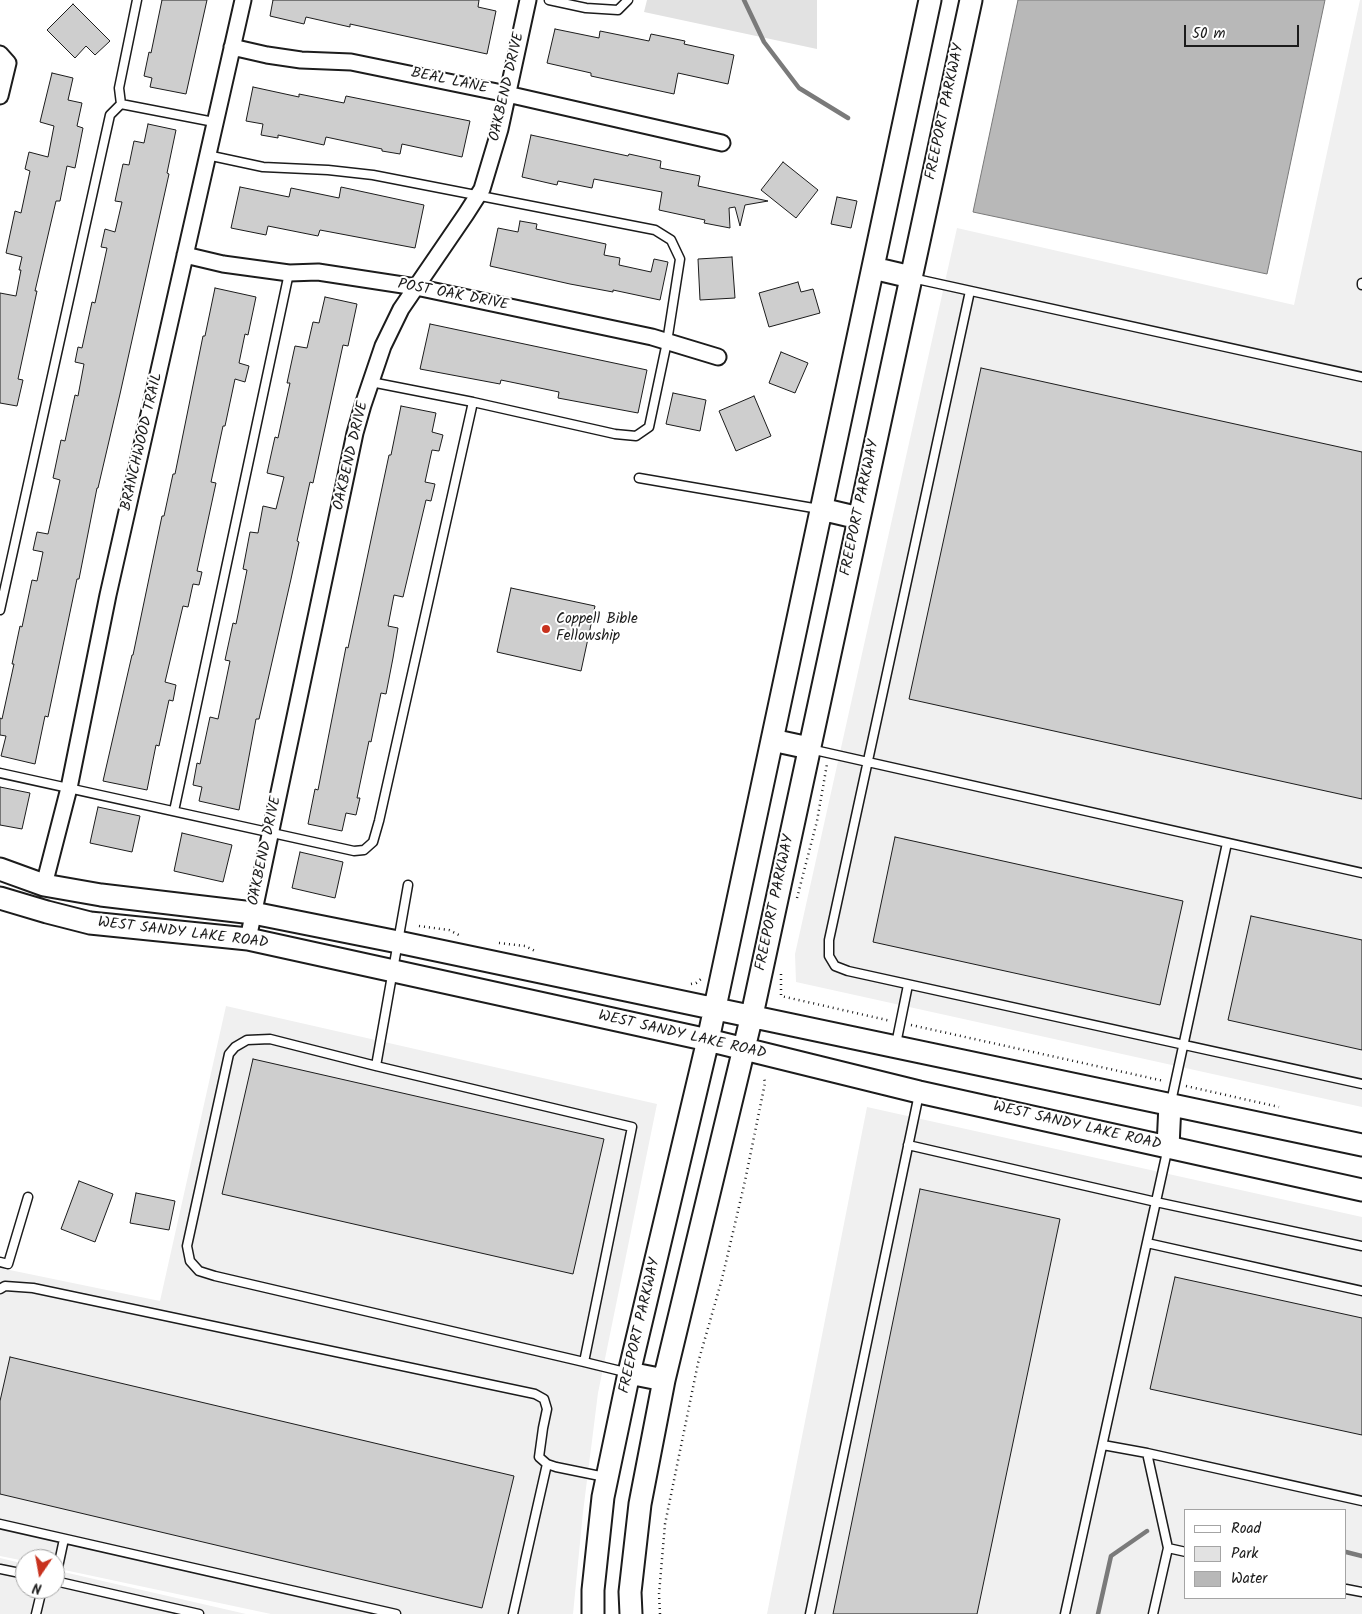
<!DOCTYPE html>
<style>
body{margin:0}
#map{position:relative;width:1362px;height:1614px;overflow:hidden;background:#fff;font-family:Kalam,sans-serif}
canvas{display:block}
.legend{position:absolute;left:1184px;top:1509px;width:162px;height:90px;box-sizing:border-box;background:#fff;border:1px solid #a4a4a4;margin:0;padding:6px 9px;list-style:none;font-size:15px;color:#1c1c1c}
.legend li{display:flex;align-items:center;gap:10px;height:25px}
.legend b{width:25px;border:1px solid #a4a4a4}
.north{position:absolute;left:15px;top:1549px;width:50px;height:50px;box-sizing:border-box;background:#fff;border:1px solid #a4a4a4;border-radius:50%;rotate:192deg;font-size:14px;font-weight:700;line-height:20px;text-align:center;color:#1c1c1c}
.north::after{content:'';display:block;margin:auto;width:18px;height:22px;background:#c8321e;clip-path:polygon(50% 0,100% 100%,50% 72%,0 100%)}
.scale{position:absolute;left:1184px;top:25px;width:115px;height:22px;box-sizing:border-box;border:2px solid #1c1c1c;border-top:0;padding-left:6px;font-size:15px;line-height:18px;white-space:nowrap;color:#1c1c1c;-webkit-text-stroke:4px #fff;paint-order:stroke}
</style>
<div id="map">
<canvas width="1362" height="1614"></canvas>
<ul class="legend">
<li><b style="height:6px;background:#fff"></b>Road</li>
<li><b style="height:14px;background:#e2e2e2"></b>Park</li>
<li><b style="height:14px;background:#b8b8b8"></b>Water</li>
</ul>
<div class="north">N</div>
<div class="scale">50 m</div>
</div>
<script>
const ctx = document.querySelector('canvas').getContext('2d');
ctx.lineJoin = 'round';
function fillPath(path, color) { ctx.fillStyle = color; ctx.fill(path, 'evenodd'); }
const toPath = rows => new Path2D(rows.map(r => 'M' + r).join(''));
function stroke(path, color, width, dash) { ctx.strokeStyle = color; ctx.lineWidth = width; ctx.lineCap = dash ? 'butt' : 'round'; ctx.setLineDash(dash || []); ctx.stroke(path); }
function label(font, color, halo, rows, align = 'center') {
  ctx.font = font + ' Kalam,sans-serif'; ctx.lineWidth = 4; ctx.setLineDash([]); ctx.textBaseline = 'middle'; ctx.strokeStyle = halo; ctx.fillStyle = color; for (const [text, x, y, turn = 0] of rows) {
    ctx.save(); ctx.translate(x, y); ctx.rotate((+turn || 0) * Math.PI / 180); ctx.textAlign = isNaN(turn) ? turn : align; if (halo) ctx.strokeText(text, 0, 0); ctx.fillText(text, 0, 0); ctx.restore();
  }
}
fillPath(toPath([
 [1360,0,1362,0,1362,1107,796,982,795,954,957,228,1294,305],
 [226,1006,657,1104,598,1393,583,1512,573,1614,271,1614,55,1568,55,1559,25,1559,25,1561,0,1556,0,1268,160,1301],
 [867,1107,1362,1217,1362,1614,767,1614],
 [1186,1510,1346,1510,1346,1598,1186,1598],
 [0,1558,25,1564,25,1589,55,1589,55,1570,246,1614,0,1614]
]), '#f0f0f0');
fillPath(toPath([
 [647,0,817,0,817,49,644,12]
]), '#e2e2e2');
const water = toPath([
 [1018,0,1325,0,1267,274,973,212,1018,0]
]);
fillPath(water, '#b8b8b8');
stroke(water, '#7a7a7a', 1);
stroke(toPath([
 [744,0,764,42,799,88,848,118],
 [1346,1552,1362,1556],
 [1098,1614,1111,1556,1147,1531]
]), '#7a7a7a', 4.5);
const building = toPath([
 [162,0,207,0,186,94,150,87,152,78,144,76,149,52,151,53,162,0],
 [273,0,479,0,478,7,496,11,487,54,350,24,350,27,306,17,304,24,270,16,273,0],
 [73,4,110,41,95,55,86,46,75,58,47,30,73,4],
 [555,29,599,38,600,31,649,41,651,34,685,41,684,44,734,55,728,84,678,73,674,94,591,76,591,73,547,63,555,29],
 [52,73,73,78,68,100,82,103,77,126,83,128,75,168,67,166,60,201,56,201,35,291,37,291,18,379,23,380,17,406,0,403,0,293,16,296,21,270,19,270,22,257,6,253,15,211,21,213,30,171,25,169,29,152,48,157,54,126,40,122,52,73],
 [253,87,299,97,299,94,344,103,346,96,470,121,462,157,402,144,400,154,382,151,382,149,326,137,324,145,278,135,278,138,261,135,263,124,246,121,253,87],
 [148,124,176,130,167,173,169,174,120,394,98,488,97,488,79,579,77,579,48,717,45,716,35,764,1,756,6,736,0,735,0,718,2,719,14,664,12,664,20,626,22,627,32,580,37,581,43,552,33,550,37,532,48,534,60,480,53,478,61,440,65,441,75,395,78,396,84,364,75,362,78,347,82,348,92,302,95,303,107,248,101,247,105,229,115,232,122,202,115,201,123,164,129,165,134,141,144,143,148,124],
 [531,135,628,156,629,154,661,161,660,168,700,176,698,186,768,201,745,205,740,226,735,207,729,208,730,228,704,223,705,220,659,210,662,192,594,179,592,188,558,181,557,185,522,177,531,135],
 [783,162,818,190,796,218,761,190,783,162],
 [240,187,289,197,291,188,339,198,341,187,424,205,415,248,320,230,318,236,268,226,266,235,231,228,240,187],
 [837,197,857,201,851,228,831,224,837,197],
 [520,221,537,224,536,229,606,244,604,255,620,258,619,265,651,272,654,259,668,262,660,300,613,290,613,292,570,284,490,266,498,228,518,232,520,221],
 [732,257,735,298,700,300,698,259,732,257],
 [798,282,801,292,813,289,820,313,769,327,759,293,798,282],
 [215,288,256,297,248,335,245,334,239,363,249,366,245,382,235,379,225,426,223,426,211,482,216,483,197,571,202,572,199,585,193,584,188,607,183,606,165,682,176,685,173,701,169,700,159,746,156,745,147,790,103,781,132,655,133,655,162,516,164,516,173,474,175,474,203,336,205,336,215,288],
 [325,297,357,304,348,346,343,345,313,483,310,482,297,541,299,542,291,579,259,719,256,719,239,810,199,801,202,787,193,785,197,763,200,764,210,717,218,719,230,661,225,660,233,623,236,624,247,570,243,569,250,532,258,533,263,506,276,509,284,477,267,473,275,437,278,438,290,383,287,383,295,346,307,348,313,322,319,323,325,297],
 [430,324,647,370,638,413,558,398,559,392,501,380,500,384,420,369,430,324],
 [781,352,808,363,795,393,769,383,781,352],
 [981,368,1362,452,1362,799,909,699,981,368],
 [673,393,706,400,700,431,666,424,673,393],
 [754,396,771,436,736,451,719,411,754,396],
 [401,406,436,413,432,432,443,435,439,451,432,450,425,482,435,484,431,501,426,500,403,597,394,595,388,626,398,628,393,658,386,694,381,693,371,742,369,741,357,798,360,798,356,815,346,813,342,831,308,824,315,789,318,790,346,647,348,648,389,455,391,455,401,406],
 [511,588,595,606,581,671,497,652,511,588],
 [0,787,30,793,22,829,0,825,0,787],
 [98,807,140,816,132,852,90,843,98,807],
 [182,833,232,845,223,882,174,871,182,833],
 [895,837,1183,901,1160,1005,873,942,895,837],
 [300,852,343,862,335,898,292,888,300,852],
 [1251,916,1362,940,1362,1050,1228,1020,1251,916],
 [253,1059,604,1139,573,1274,222,1194,253,1059],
 [79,1181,113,1194,95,1242,61,1229,79,1181],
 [920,1189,1060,1219,977,1614,833,1614,920,1189],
 [136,1193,175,1201,169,1230,130,1223,136,1193],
 [1175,1277,1362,1318,1362,1435,1150,1389,1175,1277],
 [10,1357,514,1476,482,1608,0,1494,0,1401,10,1357]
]);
fillPath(building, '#cecece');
stroke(building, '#1c1c1c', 1);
const lane = toPath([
 [549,0,586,8,618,10,628,0],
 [121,104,119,88,137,0],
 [207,155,263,167,328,170,373,175,655,230,671,240,680,259,667,342,649,427,636,436,615,434,473,402,371,382],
 [912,278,1362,377],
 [1362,283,1362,285],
 [970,291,829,940,829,956,835,966,848,971,1362,1084],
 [639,478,819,509],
 [0,610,110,115,121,104,214,122],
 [810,749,1362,873],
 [0,773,354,851,364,850,373,842,379,821,473,402],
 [174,811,289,273],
 [408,885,376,1066,632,1127,584,1362,629,1373],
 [896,1044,908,985],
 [376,1066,270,1039,247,1040,235,1047,229,1054,187,1246,190,1261,199,1271,215,1276,584,1362],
 [1171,1102,1227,843],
 [908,1145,1156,1202,1362,1246],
 [1147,1243,1362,1291],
 [0,1262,8,1264,28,1197],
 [0,1289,5,1286,33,1288,535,1394,544,1399,547,1409,543,1428,539,1457,547,1464,556,1467,605,1477],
 [1103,1445,1147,1453],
 [0,1524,396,1614],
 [1168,1548,1186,1552],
 [0,1569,25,1574],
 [55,1581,199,1614],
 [55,1581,64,1539],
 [1346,1589,1362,1592],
 [36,1614,42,1589],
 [513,1614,547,1464],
 [810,1614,919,1094],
 [1065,1614,1168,1147],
 [1153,1614,1168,1548,1147,1453,1362,1501]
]);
const street = toPath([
 [232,47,267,55,301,60,351,62,507,94,722,143],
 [0,54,8,63,0,96],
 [185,255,223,264,289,273,318,272,416,287,652,337,718,357],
 [44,885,69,788,108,595,243,0],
 [248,939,355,433,363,405,383,346,401,309,466,214,482,189,500,129,528,0]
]);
const secondary = toPath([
 [873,268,911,277],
 [821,509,859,518],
 [772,740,809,748],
 [0,869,44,885,101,895,253,913,398,942,1362,1145],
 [0,898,47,912,90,923,248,939,708,1040,919,1092,1362,1190],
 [1168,1147,1170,1104],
 [629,1373,664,1380],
 [593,1614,593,1590,603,1497,629,1373,708,1040,930,0],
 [631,1614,630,1592,640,1504,664,1380,752,1015,971,0]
]);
stroke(lane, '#1c1c1c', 11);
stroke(street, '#1c1c1c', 19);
stroke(secondary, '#1c1c1c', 25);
stroke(toPath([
 [797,898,817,821,827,764],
 [419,926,449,930,459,935],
 [499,943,525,946,537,952],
 [781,974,781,996,891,1021],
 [691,984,696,983,701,979],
 [911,1025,1164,1081],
 [1186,1086,1279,1107],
 [660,1614,659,1594,665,1524,698,1363,722,1279,745,1181,765,1083,764,1077]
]), '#1c1c1c', 2.5, [1, 4]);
stroke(lane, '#fff', 8);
stroke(street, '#fff', 15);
stroke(secondary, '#fff', 21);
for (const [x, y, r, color] of [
 [546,629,5,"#c8321e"]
]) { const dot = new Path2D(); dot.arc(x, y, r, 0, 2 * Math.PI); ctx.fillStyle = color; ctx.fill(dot); stroke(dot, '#fff', 2); }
label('15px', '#1c1c1c', '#fff', [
 ["BEAL LANE",449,82,12],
 ["OAKBEND DRIVE",508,87,-77],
 ["FREEPORT PARKWAY",946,112,-78],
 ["POST OAK DRIVE",453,296,11],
 ["BRANCHWOOD TRAIL",143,442,-77],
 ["OAKBEND DRIVE",352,456,-77],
 ["FREEPORT PARKWAY",861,508,-78],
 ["OAKBEND DRIVE",266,851,-78],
 ["FREEPORT PARKWAY",776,903,-78],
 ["WEST SANDY LAKE ROAD",183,934,7],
 ["WEST SANDY LAKE ROAD",682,1036,13],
 ["WEST SANDY LAKE ROAD",1077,1127,13],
 ["FREEPORT PARKWAY",641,1326,-77]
]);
label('15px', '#1c1c1c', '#fff', [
 ["Coppell Bible",556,620],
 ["Fellowship",556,637]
], 'left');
</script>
